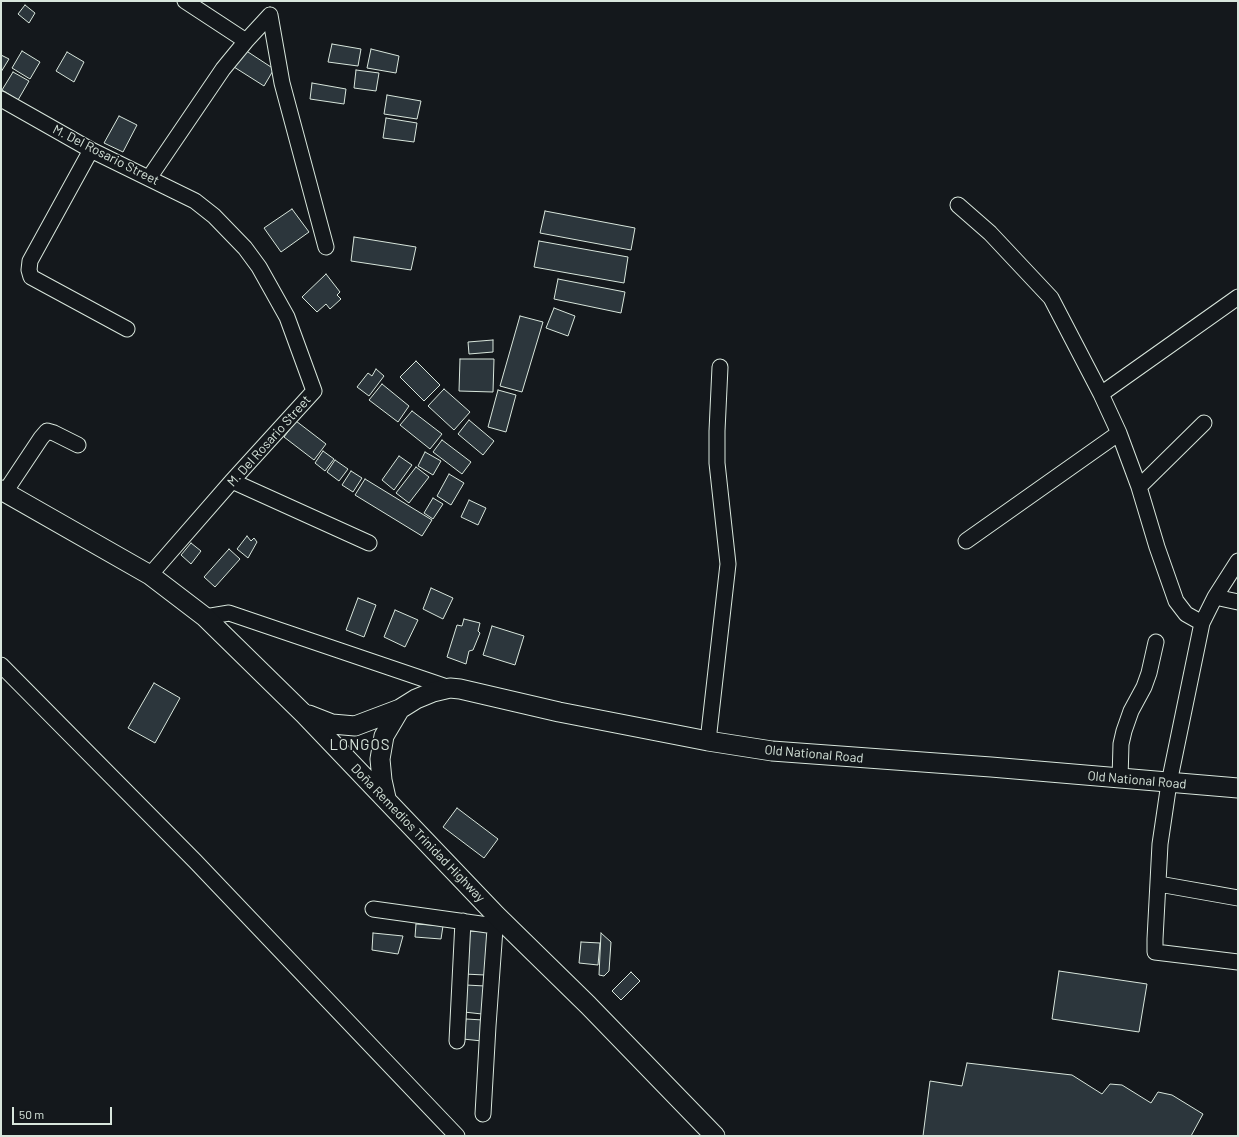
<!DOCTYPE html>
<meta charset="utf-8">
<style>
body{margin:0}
#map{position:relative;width:1239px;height:1137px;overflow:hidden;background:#14181c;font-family:Barlow,sans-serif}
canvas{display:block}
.frame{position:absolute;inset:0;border:2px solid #d8e6dc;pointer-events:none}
.scale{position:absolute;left:12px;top:1107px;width:100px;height:18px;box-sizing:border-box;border:2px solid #d8e6dc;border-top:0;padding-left:5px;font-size:12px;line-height:14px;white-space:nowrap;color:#d8e6dc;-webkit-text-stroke:3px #14181c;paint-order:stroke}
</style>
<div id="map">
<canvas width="1239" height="1137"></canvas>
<div class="frame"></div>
<div class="scale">50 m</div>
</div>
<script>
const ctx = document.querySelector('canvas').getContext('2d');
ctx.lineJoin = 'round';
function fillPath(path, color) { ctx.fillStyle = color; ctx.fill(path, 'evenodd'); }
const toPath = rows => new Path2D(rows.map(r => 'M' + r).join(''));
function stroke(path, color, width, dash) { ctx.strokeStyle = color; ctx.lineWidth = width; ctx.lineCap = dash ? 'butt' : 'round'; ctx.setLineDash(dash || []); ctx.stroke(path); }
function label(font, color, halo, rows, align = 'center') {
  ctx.font = font + ' Barlow,sans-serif'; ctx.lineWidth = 3; ctx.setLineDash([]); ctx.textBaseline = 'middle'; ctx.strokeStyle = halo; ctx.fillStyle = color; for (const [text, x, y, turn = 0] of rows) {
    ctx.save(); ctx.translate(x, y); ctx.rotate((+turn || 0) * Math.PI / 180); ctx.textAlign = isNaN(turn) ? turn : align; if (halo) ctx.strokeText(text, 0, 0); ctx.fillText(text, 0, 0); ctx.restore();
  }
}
const building = toPath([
 [25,5,35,13,29,23,18,14,25,5],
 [332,44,361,49,358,66,328,62,332,44],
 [371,49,399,56,396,73,367,68,371,49],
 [245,50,274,69,264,86,234,67,245,50],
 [22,51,40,62,30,79,12,68,22,51],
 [67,52,84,62,74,82,56,71,67,52],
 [1,55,9,59,1,72,1,55],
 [356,70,379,73,376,91,354,88,356,70],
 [13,72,29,81,18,100,2,90,13,72],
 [312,83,346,89,344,104,310,99,312,83],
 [387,95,421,101,417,119,384,114,387,95],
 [119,116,137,125,123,152,104,143,119,116],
 [386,118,417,123,414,142,383,138,386,118],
 [292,209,309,232,281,252,264,228,292,209],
 [545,211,635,228,631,250,540,233,545,211],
 [354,237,416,247,411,270,351,261,354,237],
 [539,241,628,257,624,283,534,267,539,241],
 [326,274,340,292,337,295,341,299,330,309,326,304,317,312,302,297,326,274],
 [558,279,625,292,621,313,554,299,558,279],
 [554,308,575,316,568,336,546,328,554,308],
 [520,316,543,322,522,392,500,386,520,316],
 [493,340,493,352,469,354,468,342,493,340],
 [460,359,494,359,493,392,459,391,460,359],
 [416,361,440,385,424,401,400,377,416,361],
 [376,369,384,376,369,396,357,387,368,373,372,376,376,369],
 [382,384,409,406,398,422,369,400,382,384],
 [444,389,470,412,454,430,428,406,444,389],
 [498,390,516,395,506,432,488,427,498,390],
 [412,411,442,434,430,449,400,425,412,411],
 [469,420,494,441,483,455,458,434,469,420],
 [296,421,326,444,314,460,284,437,296,421],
 [442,440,471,462,462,474,433,452,442,440],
 [323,451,334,459,325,471,315,463,323,451],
 [425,452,441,461,433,475,418,466,425,452],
 [399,456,412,465,394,490,382,480,399,456],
 [335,460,348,469,339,481,327,472,335,460],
 [416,467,429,477,409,503,396,493,416,467],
 [351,471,362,478,353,492,342,485,351,471],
 [449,474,464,483,451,505,437,496,449,474],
 [365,479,432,520,422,536,355,495,365,479],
 [433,498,443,504,433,519,424,513,433,498],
 [469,500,486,508,478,525,461,517,469,500],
 [247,536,251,541,254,538,257,542,248,558,237,549,247,536],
 [191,543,201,551,191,564,181,555,191,543],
 [229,549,240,559,215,587,204,577,229,549],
 [431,588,453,598,443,619,423,609,431,588],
 [358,598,376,605,364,637,346,630,358,598],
 [395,610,418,620,405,647,384,637,395,610],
 [464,619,480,623,478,631,480,633,473,650,469,651,466,664,447,657,457,625,462,626,464,619],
 [492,626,524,636,515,665,483,655,492,626],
 [154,683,180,698,155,743,128,728,154,683],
 [457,808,498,839,484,858,443,827,457,808],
 [416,924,443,926,441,939,415,937,416,924],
 [468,931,489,932,485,975,464,974,468,931],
 [373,933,403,936,398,954,372,950,373,933],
 [601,933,611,942,609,971,604,976,599,975,601,933],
 [581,942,600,943,598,965,579,963,581,942],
 [1059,971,1147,984,1139,1032,1052,1019,1059,971],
 [631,972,640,981,621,1000,612,991,631,972],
 [466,985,485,986,482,1014,464,1012,466,985],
 [466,1019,483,1020,482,1041,463,1039,466,1019],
 [967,1063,1072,1075,1102,1094,1110,1084,1122,1085,1151,1103,1158,1092,1172,1095,1203,1114,1191,1136,923,1136,930,1081,962,1086,967,1063]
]);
fillPath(building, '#2c363c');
stroke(building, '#d8e6dc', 1);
const minor = toPath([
 [185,1,246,41],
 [270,15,282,83,326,247],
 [1,99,91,150,195,201,214,216,245,248,259,267,287,317,314,391,232,481,150,575],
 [91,150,30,261,29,270,31,277,127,329],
 [149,178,223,69,246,41,270,15],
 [958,205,990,233,1051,298,1101,394,1119,433,1139,487,1157,547,1176,601,1186,614,1202,623],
 [1101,394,1238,297],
 [232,481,369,543],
 [1139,487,1204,423],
 [5,492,41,438,47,431,54,433,78,445],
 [966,541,1119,433],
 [1215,597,1238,561],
 [1238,602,1215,597,1202,623,1169,783,1160,844,1155,939,1155,952,1238,962],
 [205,617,229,613,450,688],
 [1,665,195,861,457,1136],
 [708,741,728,564,717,463,717,431,720,367],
 [1120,779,1121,744,1124,731,1131,711,1144,687,1149,673,1156,642],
 [1159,884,1238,898],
 [373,909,495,926],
 [457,1041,463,921],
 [483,1114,488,1026,496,915]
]);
const major = toPath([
 [1,490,150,575,205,617,304,714,496,915,588,1005,715,1136],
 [309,715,332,724,355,726,400,709,416,699,433,692,450,688,460,689,559,712,708,741,772,751,991,767,1238,788],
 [386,798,382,780,380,759,384,736,400,709]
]);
stroke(minor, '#d8e6dc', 17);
stroke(major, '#d8e6dc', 21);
stroke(minor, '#14181c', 15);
stroke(major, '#14181c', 19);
label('13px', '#d8e6dc', '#14181c', [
 ["M. Del Rosario Street",106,155,27],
 ["M. Del Rosario Street",269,441,-48],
 ["Old National Road",814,754,5],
 ["Old National Road",1137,780,5],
 ["Doña Remedios Trinidad Highway",418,833,46]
]);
ctx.letterSpacing = '1px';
label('15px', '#d8e6dc', '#14181c', [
 ["LONGOS",360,745]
]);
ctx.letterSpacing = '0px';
</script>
